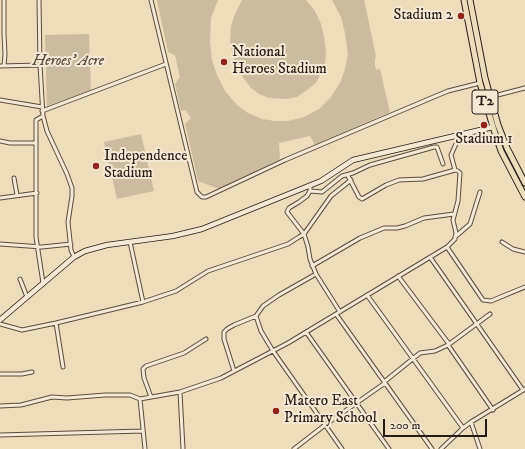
<!DOCTYPE html>
<style>
body{margin:0}
#map{position:relative;width:525px;height:449px;overflow:hidden;background:#edb;font-family:"IM FELL DW Pica",serif}
canvas{display:block}
.scale{position:absolute;left:383px;top:419px;width:104px;height:18px;box-sizing:border-box;border:2px solid #271b15;border-top:0;padding-left:5px;font-size:12px;line-height:14px;white-space:nowrap;color:#271b15;-webkit-text-stroke:3px #f4e9d3;paint-order:stroke}
</style>
<div id="map">
<canvas width="525" height="449"></canvas>
<div class="scale">200 m</div>
</div>
<script>
const ctx = document.querySelector('canvas').getContext('2d');
ctx.lineJoin = 'round';
function fillPath(path, color) { ctx.fillStyle = color; ctx.fill(path, 'evenodd'); }
const toPath = rows => new Path2D(rows.map(r => 'M' + r).join(''));
function stroke(path, color, width, dash) { ctx.strokeStyle = color; ctx.lineWidth = width; ctx.lineCap = dash ? 'butt' : 'round'; ctx.setLineDash(dash || []); ctx.stroke(path); }
function label(font, color, halo, rows, align = 'center') {
  ctx.font = font + ' "IM FELL DW Pica",serif'; ctx.lineWidth = 4; ctx.setLineDash([]); ctx.textBaseline = 'middle'; ctx.strokeStyle = halo; ctx.fillStyle = color; for (const [text, x, y, turn = 0] of rows) {
    ctx.save(); ctx.translate(x, y); ctx.rotate((+turn || 0) * Math.PI / 180); ctx.textAlign = isNaN(turn) ? turn : align; if (halo) ctx.strokeText(text, 0, 0); ctx.fillText(text, 0, 0); ctx.restore();
  }
}
fillPath(toPath([
 [157,0,218,0,211,18,210,42,212,60,217,75,225,91,237,105,248,113,262,119,275,121,288,121,304,117,319,109,331,97,340,83,345,69,348,54,345,33,341,17,332,0,364,0,376,56,375,59,375,66,377,70,380,69,390,112,315,145,310,136,279,143,280,159,219,189,198,181,185,124,191,118,185,110,181,111,175,84,178,79,180,78,175,55,168,52],
 [242,0,306,0,315,11,321,24,324,37,326,52,325,64,316,83,307,90,297,97,287,99,269,98,259,94,251,88,244,79,237,67,233,56,230,42,231,26,235,14],
 [89,34,91,90,47,106,45,35],
 [141,134,154,191,117,199,104,142]
]), '#ccbc9f');
const street = toPath([
 [39,0,40,65,43,116,47,131,67,174,72,188,72,196,68,222,71,250,74,257],
 [151,0,197,192,202,197,206,197,285,160,436,96,448,91,480,83],
 [0,66,40,65],
 [4,66,5,54,4,34,4,0],
 [490,97,525,88],
 [0,100,42,107],
 [42,111,166,64],
 [0,141,10,143,36,143],
 [455,170,451,155,460,135],
 [14,178,17,195],
 [310,186,310,191,307,196,299,202,289,208,287,212,304,234,308,247,310,259,316,274,340,312],
 [310,191,322,192,342,176,353,173,370,165,434,147,437,147,443,164],
 [0,198,37,193],
 [455,237,470,224,480,192],
 [130,242,143,302],
 [502,242,513,249,525,252],
 [0,244,42,247,71,244],
 [447,247,483,300,491,301,525,287],
 [430,257,523,390],
 [312,266,360,238,384,228,397,228,405,226,424,218,454,214],
 [398,276,449,344],
 [20,279,27,297],
 [43,283,36,237,36,120,43,116],
 [367,295,463,428],
 [336,314,432,449],
 [256,316,261,331,273,351,342,449],
 [56,323,63,367],
 [0,324,22,330,56,323,143,302,176,291,208,271,288,244,299,237,304,234,331,196,351,180],
 [306,332,389,449],
 [448,345,493,410],
 [234,371,224,339,224,332,227,329,234,325,256,316,263,306,279,295,316,274],
 [0,374,22,374,32,372],
 [384,382,420,353,435,351,448,345,490,314],
 [180,392,183,449],
 [151,397,144,378,143,369,146,366,184,353,206,339],
 [140,399,145,449],
 [0,406,21,405,52,397,67,398,105,395,130,395,140,399,180,392,221,378,288,343,447,247,455,239,456,233,453,220,458,201,460,173,458,171,455,170,423,179,399,180,386,185,362,199,359,197,348,176],
 [471,422,480,449],
 [0,435,143,431],
 [294,449,325,425,385,383],
 [441,449,463,428,471,422,525,389]
]);
const secondary = toPath([
 [0,320,74,257,85,251,107,245,173,236,202,229,321,181,353,160,493,127]
]);
const primary = toPath([
 [464,0,480,83,493,127,501,151,525,197],
 [470,0,485,78,498,125,507,148,525,183]
]);
stroke(street, '#594c3e', 5);
stroke(secondary, '#271b15', 6);
stroke(primary, '#271b15', 7);
stroke(street, '#f4e9d3', 3);
stroke(secondary, '#f4e9d3', 4.5);
stroke(primary, '#edb', 5);
for (const [x, y, r, color] of [
 [461,16,4,"#8f2418"],
 [224,62,4,"#8f2418"],
 [484,125,4,"#8f2418"],
 [96,166,4,"#8f2418"],
 [276,411,4,"#8f2418"]
]) { const dot = new Path2D(); dot.arc(x, y, r, 0, 2 * Math.PI); ctx.fillStyle = color; ctx.fill(dot); stroke(dot, '#f4e9d3', 1.5); }
for (const [x, y, w] of [
 [485,102,26]
]) { const box = new Path2D(); box.roundRect(x - w / 2, y - 12, w, 24, 3); ctx.fillStyle = '#f4e9d3'; ctx.fill(box); stroke(box, '#271b15', 1); }
label('bold 14px', '#271b15', null, [
 ["T2",485,102]
]);
label('15px', '#271b15', '#f4e9d3', [
 ["Stadium 2",453,16,"right"],
 ["National",232,53],
 ["Heroes Stadium",232,70],
 ["Stadium 1",484,140,"center"],
 ["Independence",104,157],
 ["Stadium",104,174],
 ["Matero East",284,402],
 ["Primary School",284,419]
], 'left');
label('italic 15px', '#594b3e', '#f4e9d3', [
 ["Heroes' Acre",68,62]
]);
</script>
